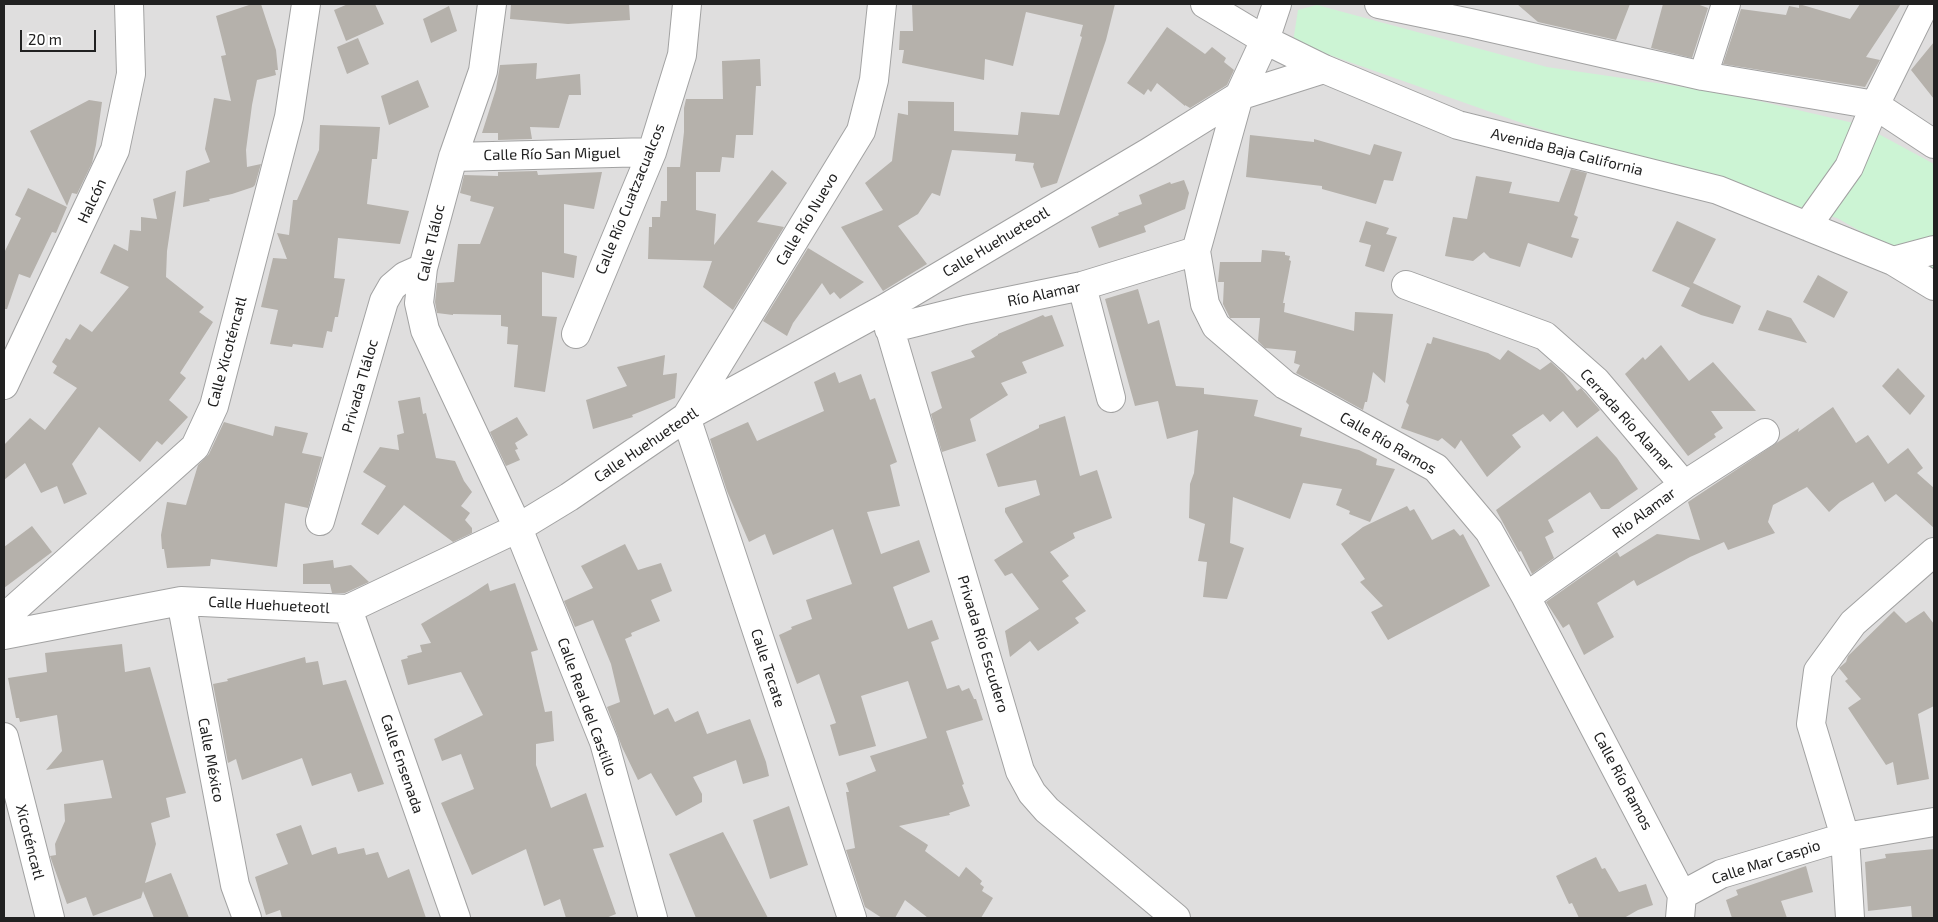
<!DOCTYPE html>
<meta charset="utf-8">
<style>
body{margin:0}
#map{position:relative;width:1938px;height:922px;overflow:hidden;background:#f0eee9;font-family:"Exo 2",sans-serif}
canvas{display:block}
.frame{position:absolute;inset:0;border:5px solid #212121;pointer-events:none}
.scale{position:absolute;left:20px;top:30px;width:76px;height:22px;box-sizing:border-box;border:2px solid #212121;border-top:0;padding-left:6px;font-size:15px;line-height:18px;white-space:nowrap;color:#212121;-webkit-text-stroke:4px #fff;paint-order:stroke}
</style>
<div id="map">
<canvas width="1938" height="922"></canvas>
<div class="frame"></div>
<div class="scale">20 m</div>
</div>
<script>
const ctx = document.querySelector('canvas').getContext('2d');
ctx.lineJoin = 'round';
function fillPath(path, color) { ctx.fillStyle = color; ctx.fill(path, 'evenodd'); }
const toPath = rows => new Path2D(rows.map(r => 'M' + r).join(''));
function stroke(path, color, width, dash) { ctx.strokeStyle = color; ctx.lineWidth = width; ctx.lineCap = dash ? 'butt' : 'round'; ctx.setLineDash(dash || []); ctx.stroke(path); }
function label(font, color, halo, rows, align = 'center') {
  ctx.font = font + ' "Exo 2",sans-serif'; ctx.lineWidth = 5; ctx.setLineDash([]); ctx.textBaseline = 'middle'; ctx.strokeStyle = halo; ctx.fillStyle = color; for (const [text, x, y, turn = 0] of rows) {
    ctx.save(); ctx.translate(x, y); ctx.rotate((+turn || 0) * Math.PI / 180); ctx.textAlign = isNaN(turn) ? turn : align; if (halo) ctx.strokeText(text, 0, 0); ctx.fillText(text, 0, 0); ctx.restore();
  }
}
fillPath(toPath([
 [4,4,1934,4,1934,918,4,918]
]), '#dfdede');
fillPath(toPath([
 [1317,5,1547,67,1725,93,1862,125,1934,164,1934,273,1837,218,1533,127,1293,42,1298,10]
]), '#ccf4d4');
fillPath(toPath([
 [252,4,261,4,276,50,278,70,275,70,276,75,257,80,252,105,246,150,247,167,261,164,255,185,253,187,232,194,209,199,210,201,183,207,186,171,210,162,205,149,214,98,231,101,221,56,226,55,216,16],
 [348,4,375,4,384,24,346,41,334,10],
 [511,4,629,4,630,20,568,24,510,19],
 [912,4,1115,4,1106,40,1057,183,1041,188,1033,167,1034,163,1015,161,1016,154,952,150,940,196,932,193,918,214,898,226,927,264,883,291,841,227,883,210,865,183,892,161,898,113,908,115,908,101,954,102,954,131,1018,135,1021,112,1059,115,1082,37,1080,36,1083,25,1026,12,1013,66,985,59,984,80,902,63,904,50,899,50,900,31,913,31],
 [1517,4,1630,4,1616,40,1538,22],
 [1663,4,1697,4,1708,8,1692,58,1651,48],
 [1799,4,1850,19,1860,4,1901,4,1866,57,1880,60,1865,87,1723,64,1741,9,1786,15,1789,6,1799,8],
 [449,6,457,31,431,43,423,19],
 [1167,27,1205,54,1212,47,1226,58,1224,62,1234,70,1227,85,1190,108,1185,105,1185,106,1157,83,1151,92,1148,89,1144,95,1127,83],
 [358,38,369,64,347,74,337,47],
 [1934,42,1934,99,1911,70],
 [760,59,761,86,756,86,753,135,736,135,734,158,722,157,720,172,696,172,696,210,716,214,714,245,772,170,787,183,757,222,784,227,733,310,703,287,712,261,648,259,649,227,652,227,652,217,660,217,661,201,667,201,667,167,680,167,684,132,684,108,686,99,723,99,722,61],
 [537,63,536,79,580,74,581,95,569,95,559,128,530,127,532,139,498,140,498,133,482,133,496,89,500,65],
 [418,80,429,107,389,125,381,96],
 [89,100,102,102,96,145,92,163,77,194,72,193,67,206,30,131],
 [320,125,380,127,377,159,372,159,367,204,409,211,400,244,338,238,334,278,345,279,338,317,335,317,332,332,327,331,323,348,293,344,292,347,270,344,278,310,261,307,273,258,287,259,277,233,289,235,293,200,297,200,319,150],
 [1250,135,1314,142,1314,139,1370,155,1374,144,1402,152,1393,181,1384,180,1376,204,1322,189,1322,186,1246,177],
 [1571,169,1587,173,1574,215,1578,217,1571,237,1579,239,1572,258,1528,243,1520,267,1490,258,1484,252,1473,261,1445,256,1453,217,1467,219,1476,176,1512,182,1509,193,1559,202],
 [537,171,538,175,602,172,594,209,564,204,564,253,577,256,574,278,542,272,542,316,557,317,545,392,514,387,518,345,507,344,508,327,501,326,501,315,453,314,453,315,437,313,435,302,437,283,454,282,458,244,480,244,494,207,470,201,471,196,460,193,464,175,498,176,498,172],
 [1184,180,1189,193,1185,209,1144,226,1146,232,1099,248,1091,227,1119,215,1118,213,1142,204,1139,195,1170,182,1171,184],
 [28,188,67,207,56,233,52,232,30,278,19,274,7,309,4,309,4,253,21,218,15,215],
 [176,191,167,251,166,277,204,307,199,312,213,322,180,373,186,378,169,400,188,417,162,445,157,441,140,462,99,427,72,464,87,494,64,504,57,486,41,493,25,463,4,480,4,445,30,418,45,430,77,388,53,373,57,366,52,362,66,338,70,340,80,324,92,332,129,287,100,273,114,244,128,251,130,230,141,231,141,217,157,219,153,199],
 [1366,221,1389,228,1386,234,1397,237,1384,272,1365,266,1371,245,1359,242],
 [1677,221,1716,239,1693,283,1741,306,1733,324,1701,315,1681,306,1690,288,1652,271],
 [808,248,864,282,840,299,834,292,830,295,822,283,793,323,787,336,763,321],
 [1262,250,1285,252,1285,255,1290,256,1289,260,1291,261,1283,303,1285,303,1284,312,1354,331,1355,312,1393,314,1385,383,1373,372,1367,402,1365,402,1363,410,1296,373,1300,365,1294,363,1296,351,1265,348,1258,341,1260,318,1230,318,1223,304,1224,282,1218,282,1220,262,1261,262],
 [1818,275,1848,292,1834,318,1803,302],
 [1138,289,1148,324,1159,320,1176,386,1204,388,1204,394,1258,400,1254,416,1302,428,1300,436,1359,450,1377,459,1376,465,1395,469,1370,522,1349,514,1350,511,1336,505,1342,489,1303,483,1290,519,1233,497,1230,543,1244,548,1227,599,1203,597,1207,562,1198,561,1205,524,1189,518,1190,484,1194,473,1198,430,1167,439,1158,401,1135,406,1105,299],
 [1767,310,1791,318,1807,343,1758,330],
 [1043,315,1045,317,1052,315,1064,346,1022,362,1027,373,1001,383,1008,395,970,419,976,441,942,452,931,414,942,408,931,372,975,357,971,351,998,335,998,334],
 [1433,337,1488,353,1500,360,1508,350,1540,370,1551,362,1564,374,1577,391,1581,388,1600,410,1577,428,1563,411,1550,422,1543,414,1512,435,1521,447,1487,477,1461,440,1455,449,1442,438,1438,441,1401,428,1409,405,1406,402,1427,343,1431,344],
 [1661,345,1689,381,1713,362,1756,411,1711,411,1723,428,1714,434,1716,437,1688,456,1625,374,1643,357,1645,360],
 [665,355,663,375,677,373,675,398,632,415,633,417,593,429,586,400,627,386,617,367],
 [1898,368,1925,396,1910,415,1882,386],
 [835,372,839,383,861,374,870,400,875,398,897,462,890,465,900,506,867,512,881,554,919,540,930,572,893,587,908,629,932,620,939,639,931,642,947,689,959,685,962,691,969,688,974,699,976,699,983,720,946,731,964,784,962,785,970,806,949,813,950,815,899,826,928,845,925,851,959,877,966,867,982,881,980,884,984,887,982,891,993,898,981,918,928,918,905,900,895,918,882,918,865,907,846,850,855,848,846,792,849,792,846,783,876,771,870,756,927,738,908,681,861,696,876,746,839,756,830,725,836,723,819,674,797,684,779,635,792,629,791,627,812,619,806,600,852,584,833,529,773,555,765,534,749,542,727,491,710,439,748,422,757,441,824,411,814,382],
 [420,397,423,414,426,413,436,458,455,461,464,481,472,492,461,506,470,513,465,520,472,528,472,533,453,542,404,505,378,535,361,524,386,486,363,472,380,447,399,450,397,435,404,433,398,401],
 [1833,407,1856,443,1868,435,1888,464,1908,448,1923,468,1917,473,1934,488,1934,528,1896,494,1885,502,1873,482,1840,502,1829,512,1807,487,1773,505,1768,522,1775,533,1728,550,1724,542,1690,557,1637,586,1634,580,1597,603,1614,637,1584,655,1569,624,1563,628,1546,602,1617,552,1620,557,1657,534,1700,540,1688,502,1799,428,1798,432],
 [1065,416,1080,476,1097,470,1112,518,1073,533,1075,538,1050,552,1069,576,1062,581,1086,611,1075,618,1079,623,1038,651,1030,641,1010,657,1005,631,1039,609,1012,573,1005,576,994,560,1023,542,1005,512,1005,508,1040,495,1036,480,998,487,986,454,1039,428,1039,425],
 [517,417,528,435,515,443,518,449,515,450,520,460,506,466,490,432],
 [224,422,273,436,275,426,308,433,302,453,322,457,308,508,285,503,277,567,211,559,210,566,167,568,164,549,162,549,161,535,167,502,186,505,198,465,209,454],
 [1597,436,1617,458,1638,489,1609,509,1601,509,1590,492,1548,520,1554,532,1545,537,1554,558,1532,574,1521,551,1519,552,1496,510],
 [1407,506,1410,511,1414,509,1432,540,1454,529,1460,536,1463,534,1490,586,1388,640,1371,612,1383,606,1360,582,1365,579,1341,544,1363,527],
 [32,526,52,552,4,588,4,547],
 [625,544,638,570,661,563,672,591,651,600,660,621,631,633,632,636,625,639,654,715,668,708,675,722,698,711,707,734,750,719,766,762,769,776,743,784,736,760,693,777,702,794,702,802,676,816,651,773,638,780,622,747,607,707,620,702,611,664,593,620,575,627,564,601,593,588,581,566],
 [333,560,334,568,351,565,369,582,345,593,332,593,330,584,303,584,303,564],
 [488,583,490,591,515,583,538,650,531,652,545,712,552,711,554,741,536,744,536,765,551,808,586,793,604,847,593,849,616,914,606,918,566,918,560,899,544,906,526,849,472,875,441,803,474,789,461,754,442,761,434,739,483,715,461,672,408,685,401,660,408,658,407,656,422,652,420,645,431,643,421,624,468,596],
 [1894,611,1906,623,1924,611,1934,624,1934,706,1918,714,1929,779,1897,785,1893,762,1886,765,1848,708,1861,699,1845,681,1848,679,1839,668,1846,662,1848,656],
 [122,644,125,672,150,667,186,793,166,798,170,817,151,823,156,844,145,883,171,873,189,918,154,918,143,891,141,898,93,916,86,897,67,904,50,856,56,855,55,844,65,821,64,804,112,798,103,760,46,770,62,751,57,715,20,722,19,718,16,718,8,678,47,672,45,653],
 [305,657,306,663,318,661,323,685,346,680,384,784,358,792,351,773,312,786,302,758,242,780,236,759,228,763,213,684,228,681,227,679],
 [789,806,808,865,770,879,753,820],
 [301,825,312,855,332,848,336,847,338,854,364,848,366,855,378,852,388,878,409,869,426,918,282,918,280,910,266,915,255,877,288,864,276,834],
 [723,832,768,918,696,918,669,854],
 [1934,849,1934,918,1912,918,1911,906,1868,911,1865,862,1886,858,1885,854],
 [1596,857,1602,869,1605,868,1619,892,1646,884,1653,905,1638,910,1624,918,1579,918,1572,903,1569,904,1556,876],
 [1806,866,1813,892,1781,901,1787,918,1732,918,1726,900,1738,895,1736,890]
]), '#b5b1ab');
const minor = toPath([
 [492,4,483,71,453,157,423,268,419,303,425,330,518,528,604,742,653,918],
 [1205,4,1265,40,1324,69,1458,125,1718,190,1893,261,1934,286],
 [1277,4,1265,40,1239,96,1196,251,1205,304,1216,326,1285,385,1436,468,1489,531,1526,597,1682,895],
 [1379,4,1470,23,1703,76,1875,105,1934,144],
 [1703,76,1726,4],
 [453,157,652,152],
 [1807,226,1849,167,1875,105,1925,4],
 [1893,261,1934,250],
 [1406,285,1545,336,1596,381,1684,485],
 [1082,286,1111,398],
 [884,309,1020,771,1032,793,1047,810,1176,918],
 [889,329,965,310,1082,286,1196,251],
 [576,334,652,152,682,55,687,4],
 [4,385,115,150,131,74,129,4],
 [320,521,384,301,392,287,405,276,423,268],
 [1526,597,1684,485,1765,433],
 [181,601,235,885,247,918],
 [348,609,456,918],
 [4,618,195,447,214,406,289,117,306,4],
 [4,635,181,601,348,609,518,528,569,497,686,417,884,309,1149,152,1239,96,1324,69],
 [4,737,50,918],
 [852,918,686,417,861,131,874,80,882,4],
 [1680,918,1682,895,1721,874,1845,837,1934,822],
 [1850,918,1845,837,1811,724,1818,671,1853,623,1934,552]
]);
stroke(minor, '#a2a2a2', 30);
stroke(minor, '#fff', 28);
label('15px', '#212121', '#fff', [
 ["Avenida Baja California",1567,152,14],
 ["Calle Río San Miguel",552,154,-1],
 ["Calle Río Cuatzacualcos",630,199,-68],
 ["Halcón",92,201,-65],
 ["Calle Río Nuevo",807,219,-59],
 ["Calle Huehueteotl",996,242,-31],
 ["Calle Tláloc",431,243,-77],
 ["Río Alamar",1044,294,-12],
 ["Calle Xicoténcatl",227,352,-75],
 ["Privada Tláloc",360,386,-74],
 ["Cerrada Río Alamar",1627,420,48],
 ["Calle Río Ramos",1388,443,30],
 ["Calle Huehueteotl",646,445,-34],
 ["Río Alamar",1644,513,-36],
 ["Calle Huehueteotl",269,605,3],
 ["Privada Río Escudero",983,644,73],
 ["Calle Tecate",768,668,72],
 ["Calle Real del Castillo",587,707,70],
 ["Calle México",211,760,79],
 ["Calle Ensenada",402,764,71],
 ["Calle Río Ramos",1623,781,62],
 ["Xicoténcatl",30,842,76],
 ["Calle Mar Caspio",1766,862,-18]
]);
</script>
